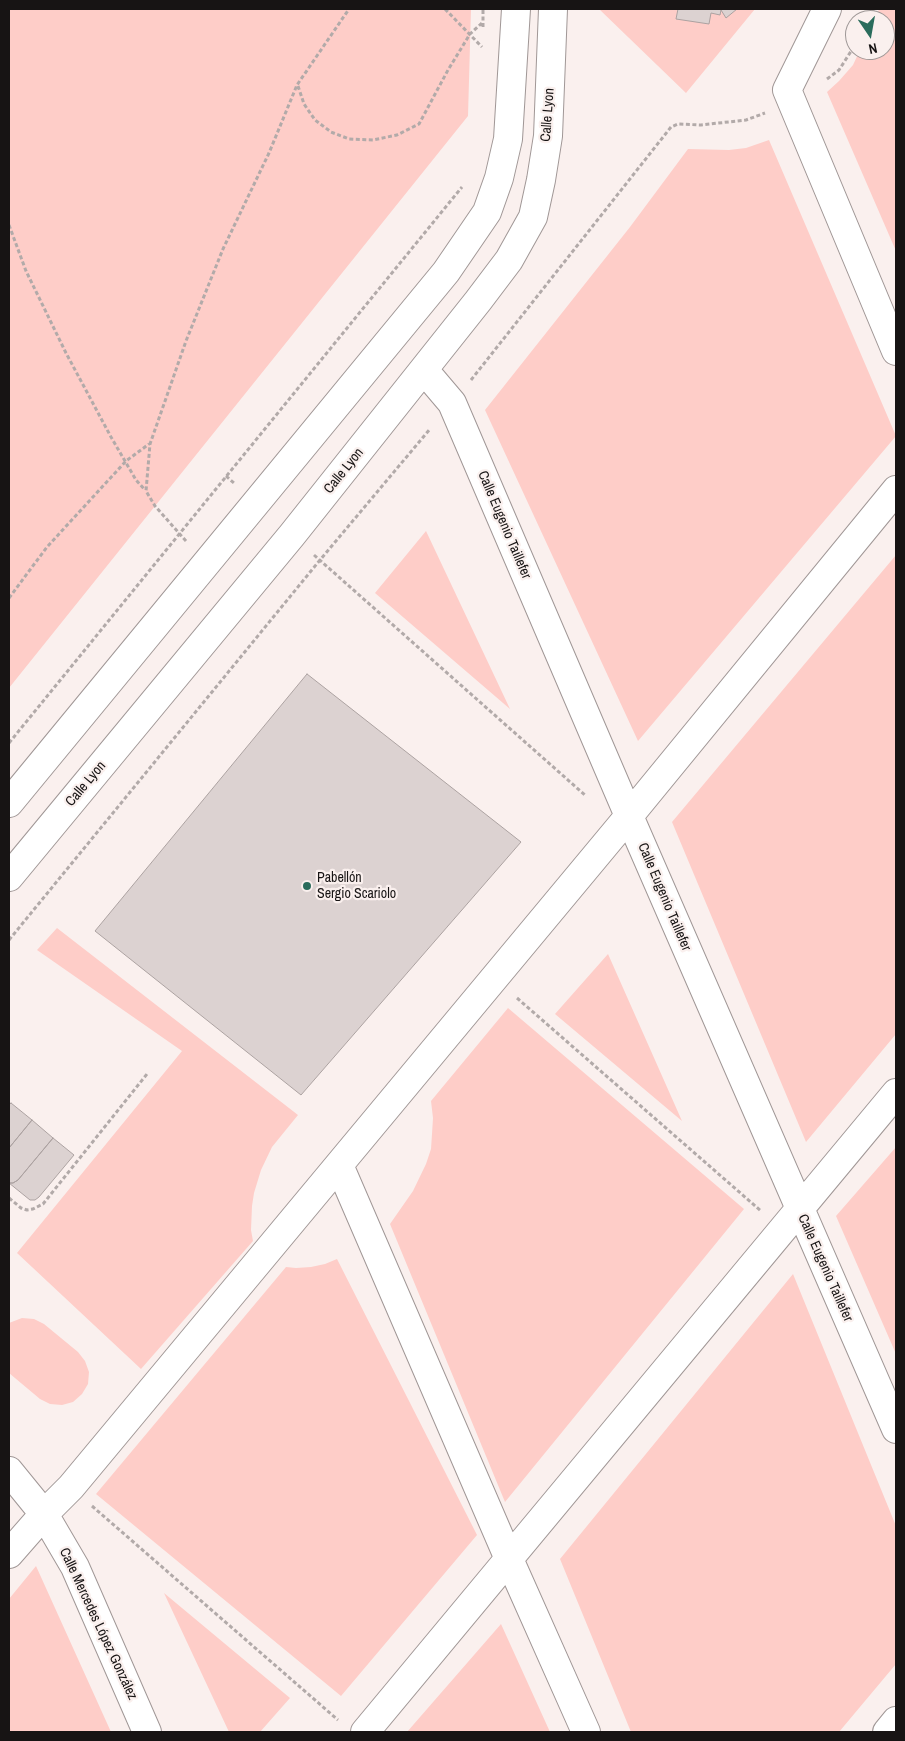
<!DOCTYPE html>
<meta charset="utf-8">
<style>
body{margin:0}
#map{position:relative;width:905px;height:1741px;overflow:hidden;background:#faf0ee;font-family:"Archivo Narrow",sans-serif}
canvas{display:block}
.frame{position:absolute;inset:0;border:10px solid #171414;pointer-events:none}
.north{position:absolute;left:845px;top:10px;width:50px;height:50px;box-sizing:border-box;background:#faf0ee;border:1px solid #9f9897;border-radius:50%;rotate:168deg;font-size:14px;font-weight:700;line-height:20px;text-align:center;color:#171414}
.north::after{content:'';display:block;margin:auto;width:18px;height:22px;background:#2a6c5c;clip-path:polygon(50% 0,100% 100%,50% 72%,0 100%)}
</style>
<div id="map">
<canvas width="905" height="1741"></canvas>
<div class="frame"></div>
<div class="north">N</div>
</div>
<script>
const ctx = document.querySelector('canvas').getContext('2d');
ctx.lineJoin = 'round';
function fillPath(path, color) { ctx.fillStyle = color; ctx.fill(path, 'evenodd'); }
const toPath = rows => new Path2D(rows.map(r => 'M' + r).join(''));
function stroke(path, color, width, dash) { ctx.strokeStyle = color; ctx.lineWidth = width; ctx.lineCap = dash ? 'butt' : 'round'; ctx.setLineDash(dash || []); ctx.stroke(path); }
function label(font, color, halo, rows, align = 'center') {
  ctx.font = font + ' "Archivo Narrow",sans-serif'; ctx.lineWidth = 4.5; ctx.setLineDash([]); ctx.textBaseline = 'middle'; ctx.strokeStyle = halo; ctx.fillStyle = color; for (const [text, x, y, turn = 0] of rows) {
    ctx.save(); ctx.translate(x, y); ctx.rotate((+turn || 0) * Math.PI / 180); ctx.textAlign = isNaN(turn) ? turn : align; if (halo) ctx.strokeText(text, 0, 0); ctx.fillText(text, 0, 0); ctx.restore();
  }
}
fillPath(toPath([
 [9,9,471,9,468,116,9,688],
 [599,9,755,9,686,93],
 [879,9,896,9,896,251,827,92,839,81,853,65,860,50,885,50,885,20,875,20],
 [769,140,896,436,638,741,485,410,630,227,688,149,729,150,746,148],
 [426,531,510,709,375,593],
 [896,555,896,1034,806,1142,672,822],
 [57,928,298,1115,272,1147,261,1170,254,1193,252,1206,251,1230,253,1241,141,1369,17,1253,182,1051,37,950],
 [608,954,682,1121,555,1014],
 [508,1008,744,1209,505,1502,390,1224,413,1191,426,1164,431,1149,432,1134,433,1118,431,1101],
 [896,1147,896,1354,836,1216],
 [337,1259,477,1535,341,1696,96,1494,286,1267,296,1268,311,1267,325,1264],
 [793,1274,896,1526,896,1664,839,1732,631,1732,560,1559],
 [22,1318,34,1319,44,1324,78,1352,85,1361,89,1372,88,1384,82,1394,73,1402,62,1405,50,1404,40,1399,9,1373,9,1323],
 [36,1566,111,1732,9,1732,9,1599],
 [164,1593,290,1698,260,1732,229,1732],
 [501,1624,550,1732,407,1732]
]), '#fecdc8');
const building = toPath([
 [678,9,737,9,726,18,721,10,720,15,711,13,709,24,676,19,678,9],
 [307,674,521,842,301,1095,95,931,307,674],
 [11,1103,32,1120,9,1148,9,1105,11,1103],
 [32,1120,53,1138,18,1180,13,1183,9,1183,9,1148,32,1120],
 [53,1138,74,1155,39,1197,35,1200,30,1200,9,1183,13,1183,18,1180,53,1138]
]);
fillPath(building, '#dcd2d1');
stroke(building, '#aca2a1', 1);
const minor = toPath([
 [827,9,787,90,896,351],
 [424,370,452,403,629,816,896,1429],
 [9,803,446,272,487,212,499,178,508,139,516,9],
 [9,877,292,535,478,301,509,260,533,217,541,180,548,136,553,9],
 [339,1165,509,1559,586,1732],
 [9,1471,44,1514,75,1567,147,1732],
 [9,1554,44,1514,71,1487,629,816,896,490],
 [365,1732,896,1093],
 [887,1732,896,1721]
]);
stroke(minor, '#a09796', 30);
stroke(toPath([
 [445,9,482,47],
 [870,20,874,9],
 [483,27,483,9],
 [827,79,839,70,855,45],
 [298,86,304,104,315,120,331,132,349,139,373,140,397,135,419,124,448,70,470,34,483,22],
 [9,225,26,271,66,353,111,437,136,480,145,490],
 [471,380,671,127,678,124,701,125,746,120,765,113],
 [226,476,235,484],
 [186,541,155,506,146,491,150,444,186,341,223,249,269,153,297,85,349,9],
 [314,555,586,796],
 [9,598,47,547,126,461,149,444],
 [9,743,462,187],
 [9,940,320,560,430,429],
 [517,998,761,1211],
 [9,1198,21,1208,27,1210,33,1209,43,1204,147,1074],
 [92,1506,338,1720]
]), '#b2aaa9', 3, [4, 2.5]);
stroke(minor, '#fff', 28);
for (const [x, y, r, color] of [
 [307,886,5,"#2a6c5c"]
]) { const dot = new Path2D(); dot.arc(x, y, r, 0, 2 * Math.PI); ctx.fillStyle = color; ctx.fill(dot); stroke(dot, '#faf0ee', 2); }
label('14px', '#171414', '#faf0ee', [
 ["Calle Lyon",548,115,-86],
 ["Calle Lyon",344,471,-51],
 ["Calle Eugenio Taillefer",504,525,67],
 ["Calle Lyon",86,784,-50],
 ["Calle Eugenio Taillefer",664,897,67],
 ["Calle Eugenio Taillefer",825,1268,66],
 ["Calle Mercedes López González",98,1624,65]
]);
label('14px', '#171414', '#faf0ee', [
 ["Pabellón",317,878],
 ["Sergio Scariolo",317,894]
], 'left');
</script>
